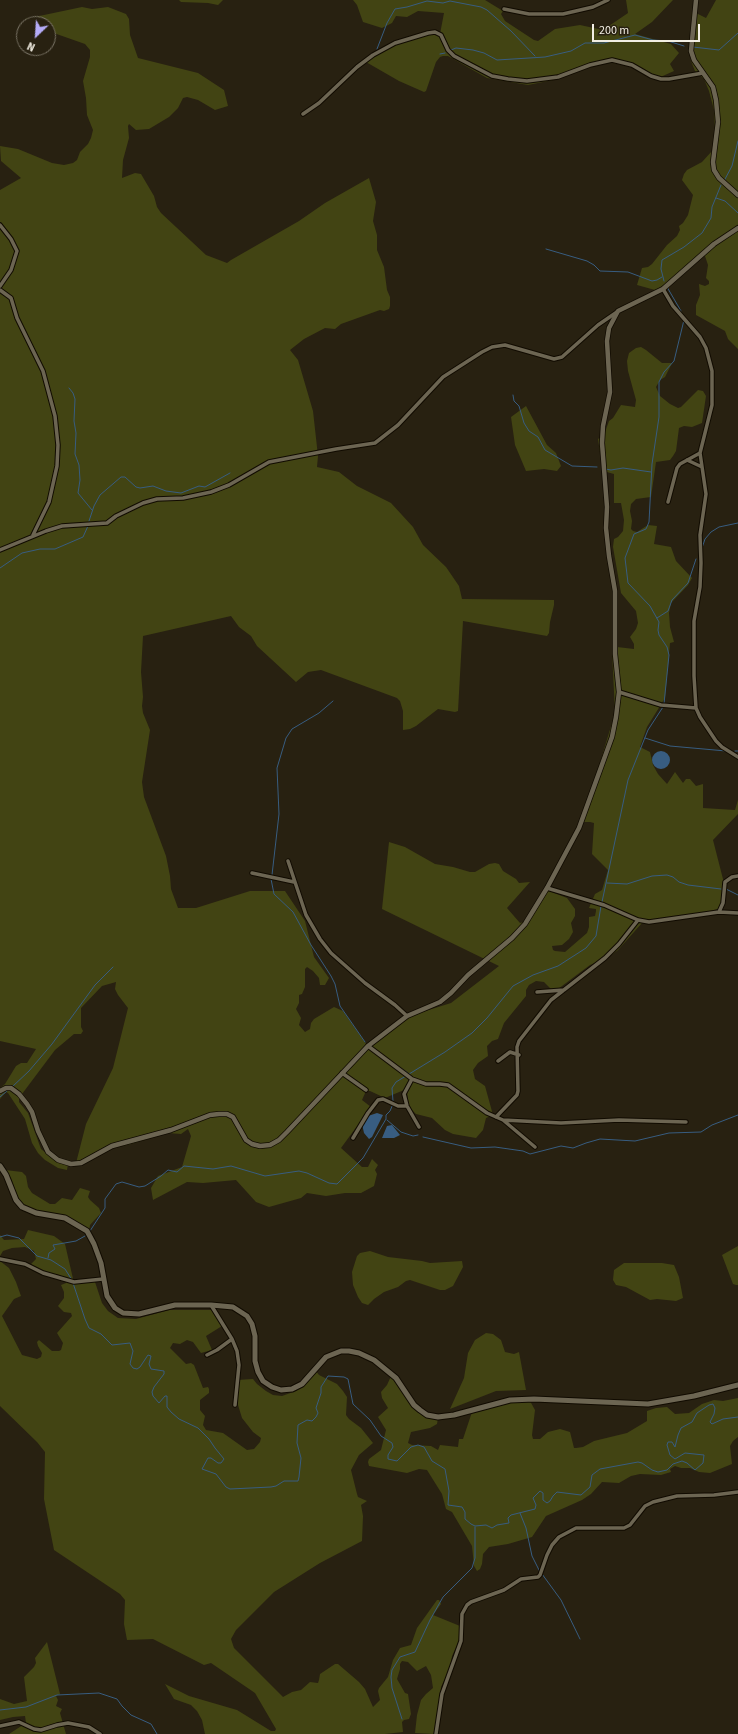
<!DOCTYPE html>
<style>
body{margin:0}
#map{position:relative;width:738px;height:1734px;overflow:hidden;background:#282111;font-family:"Source Sans 3",sans-serif}
canvas{display:block}
.north{position:absolute;left:16px;top:16px;width:40px;height:40px;box-sizing:border-box;background:#282111;border:1px solid #797365;border-radius:50%;rotate:205deg;font-size:11px;font-weight:700;line-height:16px;text-align:center;color:#f2eee3}
.north::after{content:'';display:block;margin:auto;width:14px;height:18px;background:#b5acf8;clip-path:polygon(50% 0,100% 100%,50% 72%,0 100%)}
.scale{position:absolute;left:592px;top:24px;width:108px;height:18px;box-sizing:border-box;border:2px solid #f2eee3;border-top:0;padding-left:5px;font-size:12px;line-height:14px;white-space:nowrap;color:#f2eee3;-webkit-text-stroke:3px #282111;paint-order:stroke}
</style>
<div id="map">
<canvas width="738" height="1734"></canvas>
<div class="north">N</div>
<div class="scale">200 m</div>
</div>
<script>
const ctx = document.querySelector('canvas').getContext('2d');
ctx.lineJoin = 'round';
function fillPath(path, color) { ctx.fillStyle = color; ctx.fill(path, 'evenodd'); }
const toPath = rows => new Path2D(rows.map(r => 'M' + r).join(''));
function stroke(path, color, width, dash) { ctx.strokeStyle = color; ctx.lineWidth = width; ctx.lineCap = dash ? 'butt' : 'round'; ctx.setLineDash(dash || []); ctx.stroke(path); }
fillPath(toPath([
 [179,0,223,0,218,5,208,3,181,2],
 [353,0,485,0,503,11,501,14,505,21,534,40,538,41,555,29,580,25,603,30,628,13,626,0,673,0,652,22,635,34,671,44,679,53,670,64,674,71,656,79,648,77,632,67,613,63,601,63,583,68,558,79,528,85,487,78,448,56,443,56,440,57,436,62,426,91,424,92,399,81,366,62,389,44,430,32,440,34,444,13,418,11,407,17,396,16,392,23,382,28,363,22,357,5],
 [716,0,738,0,738,349,728,339,725,331,696,315,696,305,700,295,699,284,705,286,709,284,709,281,706,278,708,265,704,253,659,289,655,290,637,285,642,268,648,267,652,264,667,245,677,236,680,230,679,226,683,223,688,215,693,195,682,180,684,174,687,170,702,162,712,151,715,131,714,110,709,91,704,79,695,71,691,61,689,47,692,11,706,18],
 [82,7,92,9,108,7,126,14,129,19,130,35,138,58,198,73,224,90,228,106,215,110,198,100,187,97,183,98,178,108,169,117,149,129,136,130,129,124,128,126,129,138,123,160,122,178,135,173,141,174,154,196,157,207,161,213,206,255,227,263,231,260,299,221,325,203,369,178,376,202,373,221,377,235,377,250,384,267,387,290,390,297,390,306,389,309,384,311,380,310,341,324,335,329,325,328,304,339,290,350,298,360,313,411,318,456,317,467,339,472,357,486,391,503,413,527,423,545,446,567,459,586,462,599,554,600,554,605,550,622,549,633,547,636,463,621,458,711,455,712,438,709,416,726,410,729,403,730,403,711,400,701,397,698,321,670,308,672,296,682,257,646,251,636,239,627,231,616,143,636,141,672,143,697,142,706,143,713,150,730,142,782,144,797,166,856,170,876,171,889,178,908,196,908,250,891,285,891,305,921,314,957,329,978,325,985,320,985,319,978,313,971,307,967,305,969,305,987,302,994,299,995,299,1003,296,1009,301,1018,299,1025,305,1032,310,1029,311,1023,314,1019,334,1007,343,1011,366,1044,403,1018,451,1003,499,966,382,909,389,842,405,847,435,864,453,867,470,872,475,872,489,864,495,863,499,864,503,871,516,879,519,883,530,882,507,908,520,923,524,922,544,889,567,898,575,909,575,916,571,923,573,932,569,939,562,945,552,946,553,950,555,951,565,952,587,933,589,927,589,917,595,916,596,911,596,909,589,908,595,894,602,890,608,870,592,854,594,823,590,822,582,822,615,713,612,651,617,647,634,649,634,644,630,637,636,629,638,623,636,611,621,593,613,547,614,539,618,537,623,531,624,520,621,503,614,503,614,474,603,471,598,439,604,435,609,421,613,418,621,405,635,407,636,400,628,371,627,361,629,353,636,348,641,347,646,350,662,363,672,363,665,377,660,380,656,387,660,396,670,404,678,408,681,407,698,390,703,391,706,396,702,423,692,427,684,426,679,428,676,451,673,456,670,460,656,462,651,497,636,499,631,504,630,511,632,521,631,529,633,531,637,532,648,525,657,526,654,544,671,547,676,561,692,578,688,585,671,603,669,613,670,627,674,642,670,643,665,698,647,727,640,747,650,752,653,765,658,774,667,784,675,772,683,783,686,779,690,779,696,786,703,784,703,808,735,810,738,800,738,814,713,840,724,883,722,904,718,909,695,915,677,920,642,923,618,950,609,957,590,965,554,992,544,982,536,981,529,985,526,990,526,996,504,1023,498,1039,492,1041,487,1046,488,1056,478,1063,473,1070,475,1079,485,1086,493,1115,486,1118,483,1130,476,1138,453,1134,445,1130,432,1118,416,1114,409,1107,407,1092,404,1090,385,1098,370,1091,366,1091,362,1100,371,1107,341,1148,362,1167,368,1167,372,1159,378,1165,375,1170,377,1174,374,1186,361,1193,345,1193,326,1196,307,1193,301,1198,269,1207,256,1202,236,1180,203,1183,187,1182,153,1200,151,1188,158,1176,182,1167,191,1136,188,1129,181,1134,168,1133,128,1145,113,1147,77,1166,76,1163,86,1124,113,1068,128,1008,118,995,115,989,116,982,102,986,81,1008,81,1027,83,1031,81,1034,74,1034,55,1050,19,1098,19,1102,28,1113,41,1149,56,1161,68,1164,67,1170,58,1168,45,1160,38,1153,32,1143,25,1119,8,1093,6,1092,4,1094,0,1099,0,1088,5,1084,16,1066,21,1063,27,1063,36,1049,0,1041,0,190,21,178,1,161,0,146,18,149,52,163,64,165,73,163,77,160,80,152,88,144,91,138,93,130,87,115,86,98,83,81,90,57,90,50,85,44,48,31,48,24,30,24,27,23,25,19],
 [526,406,547,445,556,453,561,466,557,471,544,469,526,471,515,445,511,417],
 [5,1170,22,1172,26,1176,28,1187,32,1193,50,1204,55,1204,62,1198,72,1200,80,1188,90,1191,88,1197,90,1200,99,1208,101,1213,90,1225,88,1236,85,1232,72,1222,24,1207,19,1200,11,1178],
 [28,1230,54,1236,65,1244,74,1283,94,1279,102,1303,108,1311,118,1318,136,1319,169,1310,214,1310,222,1326,206,1336,212,1350,201,1353,193,1342,187,1340,180,1344,173,1343,170,1348,186,1364,191,1363,194,1365,203,1388,208,1387,209,1389,209,1393,200,1400,200,1410,205,1416,203,1425,206,1430,223,1433,247,1450,254,1449,260,1442,261,1438,253,1432,242,1418,238,1405,237,1380,253,1379,257,1384,266,1391,273,1395,282,1396,296,1391,309,1380,316,1371,319,1375,337,1384,343,1391,347,1397,346,1415,349,1419,361,1428,373,1443,359,1455,351,1470,357,1494,358,1497,367,1501,361,1505,363,1516,362,1541,320,1563,274,1592,236,1630,231,1639,234,1648,283,1697,292,1692,301,1690,310,1682,318,1683,319,1680,320,1674,335,1664,338,1664,359,1682,365,1689,373,1707,380,1700,378,1691,379,1688,388,1677,393,1660,400,1648,411,1645,417,1628,437,1600,439,1600,441,1604,433,1615,460,1626,460,1633,459,1641,452,1656,450,1668,441,1687,438,1721,434,1734,415,1733,417,1715,421,1700,426,1694,433,1688,431,1675,426,1666,417,1671,408,1662,402,1661,400,1664,400,1669,397,1679,405,1693,408,1694,411,1714,409,1719,404,1720,402,1722,403,1732,385,1734,205,1734,202,1720,197,1711,191,1705,174,1699,165,1684,189,1696,237,1710,271,1731,275,1731,276,1729,255,1693,211,1663,204,1665,153,1639,127,1640,124,1624,125,1600,120,1594,54,1550,44,1499,45,1452,37,1442,0,1406,0,1235,4,1240,24,1239],
 [25,1247,34,1251,36,1259,31,1264,32,1266,53,1276,57,1274,65,1278,66,1283,61,1285,64,1292,64,1298,58,1306,64,1312,71,1313,72,1316,57,1333,63,1343,61,1350,59,1351,52,1351,39,1340,37,1342,38,1346,42,1353,41,1357,37,1359,22,1355,2,1316,14,1299,21,1296,16,1282,9,1268,0,1261,0,1256,3,1251,12,1248],
 [738,1246,738,1285,736,1285,733,1284,722,1255],
 [370,1251,388,1257,422,1261,430,1263,462,1261,463,1267,453,1286,445,1290,440,1290,410,1280,406,1281,398,1287,384,1292,374,1299,368,1305,362,1303,358,1297,353,1285,352,1272,357,1256,360,1253],
 [624,1263,662,1263,674,1265,679,1277,683,1298,676,1301,657,1299,650,1300,626,1287,616,1285,613,1280,614,1270],
 [486,1333,493,1334,501,1340,505,1352,514,1354,519,1352,526,1390,496,1391,450,1409,464,1378,468,1353,475,1340],
 [392,1374,416,1408,438,1418,437,1424,430,1428,411,1432,408,1443,412,1445,431,1446,438,1450,440,1445,458,1447,459,1439,463,1439,472,1412,505,1403,530,1401,535,1410,532,1435,533,1439,540,1439,548,1432,560,1429,570,1432,574,1448,576,1448,583,1447,594,1441,627,1433,647,1421,647,1411,656,1408,667,1407,675,1414,689,1413,702,1404,714,1400,723,1401,738,1398,738,1437,733,1441,730,1446,732,1464,710,1473,699,1472,690,1468,681,1468,675,1466,670,1469,671,1472,661,1475,640,1474,631,1476,619,1483,602,1482,591,1494,582,1500,546,1516,532,1537,508,1544,489,1547,483,1554,482,1564,480,1569,477,1571,474,1566,472,1546,452,1512,446,1509,442,1494,427,1470,419,1469,407,1473,369,1466,368,1462,369,1459,381,1450,386,1430,378,1417,388,1408,382,1398,381,1392,387,1385],
 [47,1642,60,1694,56,1696,58,1700,56,1706,62,1709,60,1713,66,1734,9,1734,26,1723,25,1716,13,1717,0,1720,0,1699,14,1704,27,1701,24,1677,34,1667,36,1663,35,1658]
]), '#424413');
fillPath(toPath([
 '652 760a9 9 0 1 1 18 0a9 9 0 1 1-18 0Z',
 [377,1113,383,1115,372,1137,369,1139,364,1133,362,1124,368,1116],
 [392,1125,400,1135,394,1138,382,1138,387,1126]
]), '#385d81');
stroke(toPath([
 [693,47,719,50,738,33],
 [377,49,387,23,395,9,407,7,427,1,443,3,450,1,481,7,487,10,511,31,535,56],
 [451,50,456,48,473,50,484,53,497,60,545,57,571,51,585,43,604,43,635,35,653,40,668,41,684,46],
 [440,54,445,53],
 [724,181,732,166,738,141],
 [716,198,725,201,738,213],
 [546,249,587,261,594,265,600,271,628,272,652,281,657,280,662,277],
 [664,281,661,269,662,260,684,247,702,233,711,218,712,207,721,185],
 [667,287,681,311],
 [69,388,73,393,75,399,74,421,76,433,75,454,79,465,80,480,78,493,92,510],
 [513,395,514,401,519,406,524,423,529,431,538,437,545,450,572,466,597,467],
 [605,469,611,470,623,468,651,472],
 [89,521,94,506,100,495,121,477,125,477,136,487,140,488,153,486,166,491,181,493,199,486,205,487,230,473],
 [702,548,705,539,711,532,719,527,738,523],
 [0,568,22,553,40,549,55,549,83,537,88,526],
 [657,618,668,611,672,600,688,583,696,559],
 [664,704,669,655,667,647,659,635,658,630,659,622,650,606,628,583,625,558,634,534,646,529,649,522,652,464,659,417,659,382,664,372,674,361,684,320],
 [645,738,670,746,726,751],
 [735,751,738,751],
 [272,875,279,814,277,768,286,738,292,729,319,713,333,701],
 [271,879,274,894,293,912,311,945,331,976,335,984,340,1006,365,1042],
 [607,883,627,884,652,876,667,875,673,877,679,882,688,885,721,889],
 [726,889,738,895],
 [602,902,628,780,648,730,663,707],
 [399,1067,408,1073],
 [12,1087,29,1071,52,1044,95,985,113,967],
 [0,1097,7,1091],
 [393,1101,392,1088,396,1082,445,1052,472,1033,487,1018,513,986,533,975,558,966,586,948,596,936,601,906],
 [387,1120,401,1132,413,1136,418,1135],
 [423,1137,471,1148,495,1147,523,1151,530,1154,561,1146,573,1148,586,1143,600,1139,635,1141,669,1133,701,1132,712,1125,738,1115],
 [90,1231,105,1208,105,1199,116,1184,122,1182,139,1187,145,1186,161,1176,168,1170,177,1172,184,1166,213,1169,231,1166,265,1176,299,1171,307,1173,329,1183,337,1184,363,1158,386,1119,386,1115,390,1111,393,1104],
 [0,1237,7,1235,19,1238,37,1256,51,1260,65,1269,72,1280],
 [48,1258,49,1253,55,1249,53,1245,76,1241,85,1236],
 [73,1283,85,1319,89,1328,101,1334,112,1345,130,1343,133,1351,130,1364,133,1368,137,1369,140,1367,148,1355,151,1356,149,1364,151,1369,164,1371,164,1374,154,1387,152,1392,153,1396,159,1403,165,1396,167,1396,167,1407,171,1412,179,1419,198,1428,209,1439,215,1448,224,1459,221,1463,218,1463,211,1458,208,1458,202,1469,216,1474,226,1487,230,1489,271,1487,276,1486,284,1481,298,1481,299,1477,301,1458,297,1443,298,1425,307,1420,312,1421,316,1417,318,1413,316,1408,321,1393,321,1387,328,1376,344,1377,348,1379,353,1404,370,1420,381,1436,392,1443,393,1447,388,1455,388,1459,397,1461,411,1447,418,1445,424,1447,432,1461,445,1469,449,1491,448,1505,462,1507,465,1512,465,1519,471,1524,475,1526,486,1525,492,1528,497,1525,509,1523,508,1518,511,1515,535,1509,536,1505,533,1498,540,1491,543,1493,543,1500,547,1503,550,1501,553,1496,557,1492,581,1495,590,1487,592,1475,600,1469,638,1462,642,1463,652,1470,658,1472,667,1470,673,1464,682,1461,687,1463,695,1470,703,1463,704,1455,685,1453,675,1459,670,1455,667,1445,668,1442,672,1442,675,1447,678,1435,681,1428,692,1422,697,1413,709,1405,713,1404,715,1408,714,1414,710,1422,712,1424,723,1419,738,1417],
 [520,1513,526,1528,532,1556,540,1572],
 [542,1574,561,1600,580,1639],
 [0,1710,26,1707,57,1695,99,1693,117,1699,122,1706,131,1715,151,1724,157,1734],
 [402,1719,392,1688,391,1677,392,1670,400,1657,415,1652,430,1620,443,1597,472,1568,475,1558,475,1527]
]), '#385d81', 1);
const minor = toPath([
 [504,9,529,14,563,14,593,7,608,0],
 [303,114,319,103,357,67,373,55,395,43,428,33,435,32,441,35,448,50,454,56,492,76,508,79,527,81,558,77,590,65,612,60,632,65,651,76,661,79,669,79,703,73],
 [0,225,11,239,17,251,11,270,0,286],
 [663,289,673,306,700,337,706,348,712,371,712,405,700,453,706,494,700,535,701,563,700,587,694,621,694,676,696,708,700,717,716,741,722,747,738,757],
 [0,290,11,298,17,318,43,371,55,416,58,445,57,466,49,502,33,535],
 [687,460,702,467],
 [668,502,677,468,680,464,700,453],
 [0,550,46,531,62,526,107,523,116,516,143,503,157,499,183,498,211,492,229,485,269,462,336,449,375,443,398,425,443,377,482,352,492,347,505,345,554,359,562,357,598,325,617,312],
 [619,692,661,705,696,708],
 [288,861,306,915,320,939,331,953,365,983,395,1005,407,1016],
 [252,873,294,882],
 [547,888,604,905,638,920,649,922,719,912,723,903,725,882,732,877,738,876],
 [719,912,738,913],
 [537,992,564,990],
 [368,1046,412,1079,426,1084,440,1084,448,1085,487,1113,503,1120,561,1123,619,1120,686,1122],
 [498,1061,510,1052,519,1055],
 [342,1073,366,1090],
 [412,1079,404,1094,407,1106,419,1127],
 [496,1117,517,1095,518,1091,517,1047,519,1041,551,1000,605,958,619,944,638,920],
 [503,1120,535,1147],
 [353,1138,368,1113,378,1100,383,1099,398,1106,407,1106],
 [0,1259,25,1264,43,1273,74,1282,103,1279],
 [211,1305,232,1339,237,1351,239,1365,235,1405],
 [207,1355,217,1350,232,1339],
 [0,1726,19,1722,34,1729,41,1730,57,1725,68,1723,89,1727,100,1734],
 [436,1734,442,1694,461,1641,462,1614,467,1605,471,1602,504,1590,521,1579,538,1577,540,1575,547,1555,552,1545,559,1537,576,1528,624,1528,630,1525,645,1506,653,1502,677,1496,714,1495,738,1492]
]);
const tertiary = toPath([
 [696,0,691,51,694,60,713,87,716,100,718,122,713,162,714,170,719,178,738,195],
 [0,1091,6,1088,11,1088,19,1094,27,1104,32,1112,38,1131,48,1152,58,1160,71,1164,81,1163,112,1146,171,1130,210,1115,219,1114,227,1114,233,1117,246,1140,252,1144,260,1146,270,1145,279,1140,287,1132,368,1046,407,1016,440,1002,451,993,468,975,512,938,525,924,547,888,579,828,612,737,616,717,619,692,615,654,615,591,609,556,606,528,607,507,602,443,603,426,610,392,607,341,609,328,618,311,663,289,714,244,738,228]
]);
const secondary = toPath([
 [0,1166,6,1175,16,1200,22,1207,36,1213,65,1218,87,1231,94,1244,101,1263,107,1296,115,1308,123,1313,139,1314,175,1305,211,1305,233,1307,247,1316,252,1324,255,1336,255,1361,258,1372,263,1381,272,1387,281,1390,292,1389,302,1384,326,1357,341,1351,349,1351,359,1353,374,1360,396,1378,414,1405,420,1410,427,1415,438,1417,454,1415,510,1400,534,1399,648,1404,694,1396,738,1385]
]);
stroke(minor, '#110b00', 5.5);
stroke(tertiary, '#110b00', 6);
stroke(secondary, '#110b00', 7);
stroke(minor, '#6c6552', 3.5);
stroke(tertiary, '#6c6552', 4.5);
stroke(secondary, '#6c6552', 5);
</script>
